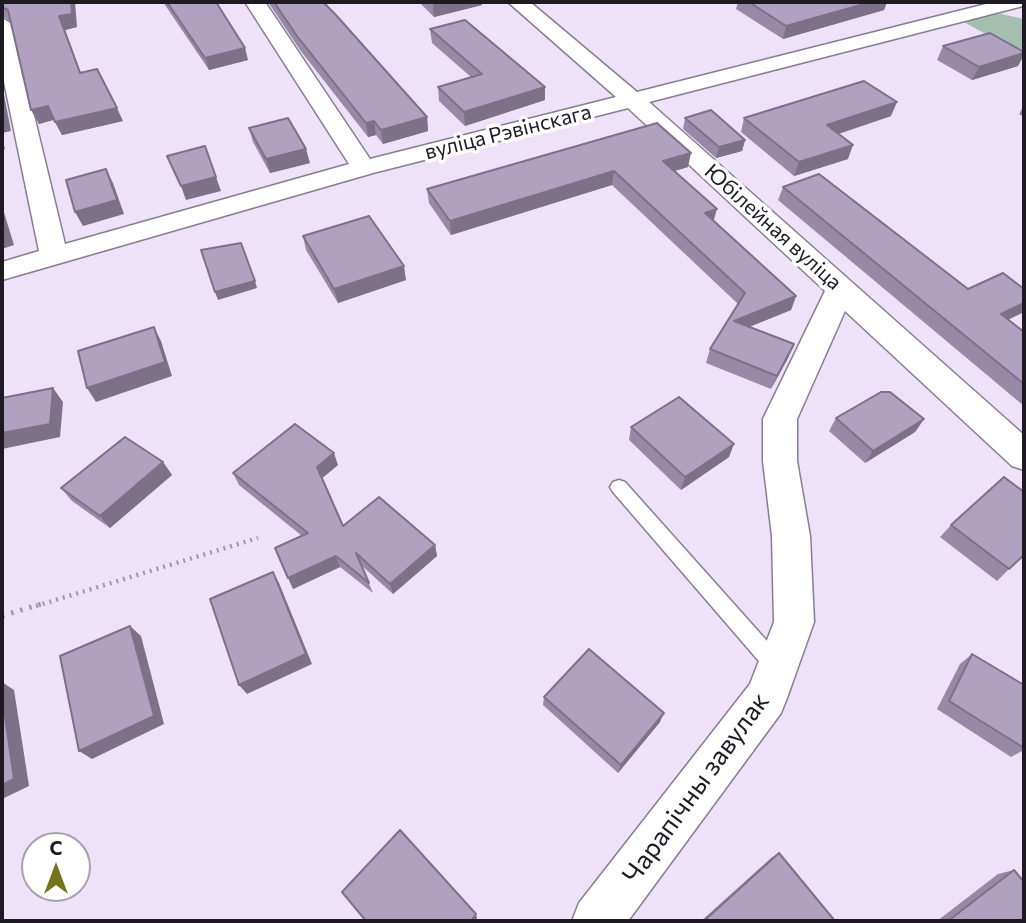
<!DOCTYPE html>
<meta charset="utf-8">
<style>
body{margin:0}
#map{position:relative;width:1026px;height:923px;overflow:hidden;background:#ede2f8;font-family:Commissioner,sans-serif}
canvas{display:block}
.frame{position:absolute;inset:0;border:4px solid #1d1a21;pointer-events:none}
.north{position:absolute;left:21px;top:832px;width:70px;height:70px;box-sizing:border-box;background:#fff;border:2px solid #a5a3a6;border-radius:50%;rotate:0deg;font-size:19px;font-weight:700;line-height:28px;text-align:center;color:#1d1a21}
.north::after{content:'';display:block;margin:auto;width:24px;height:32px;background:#747419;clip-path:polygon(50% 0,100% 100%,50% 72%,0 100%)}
</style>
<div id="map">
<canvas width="1026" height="923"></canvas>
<div class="frame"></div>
<div class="north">С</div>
</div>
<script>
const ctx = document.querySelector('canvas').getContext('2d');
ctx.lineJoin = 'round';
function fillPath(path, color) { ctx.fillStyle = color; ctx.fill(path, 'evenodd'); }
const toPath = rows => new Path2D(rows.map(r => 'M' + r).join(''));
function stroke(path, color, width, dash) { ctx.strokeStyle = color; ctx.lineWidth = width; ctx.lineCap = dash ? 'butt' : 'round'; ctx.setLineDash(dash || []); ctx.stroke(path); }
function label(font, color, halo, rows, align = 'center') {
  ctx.font = font + ' Commissioner,sans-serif'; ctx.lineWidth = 7; ctx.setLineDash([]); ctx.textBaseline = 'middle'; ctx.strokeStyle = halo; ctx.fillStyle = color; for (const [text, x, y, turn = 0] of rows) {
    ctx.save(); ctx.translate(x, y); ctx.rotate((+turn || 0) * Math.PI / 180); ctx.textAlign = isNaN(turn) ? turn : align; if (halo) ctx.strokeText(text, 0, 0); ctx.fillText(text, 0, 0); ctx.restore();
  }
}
fillPath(toPath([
 [997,13,1024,19,1024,55,962,21]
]), '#a2bfb0');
const lane = toPath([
 [619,480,625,482,784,660,787,667,784,674,777,677,770,674,613,492,610,487,613,482,619,480]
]);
const street = toPath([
 [245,2,265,2,370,159,616,97,508,2,530,2,637,92,994,2,1024,2,1023,6,649,102,1024,435,1024,470,1012,466,845,311,797,419,797,461,810,536,814,622,787,698,781,713,628,921,572,921,579,903,750,684,774,622,772,536,763,461,763,419,825,291,628,108,373,173,2,280,2,262,39,251,2,72,2,18,12,24,65,244,349,164,245,2]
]);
stroke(lane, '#877d91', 3);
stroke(street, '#877d91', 3);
stroke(toPath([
 [36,606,258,538]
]), '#a098a8', 4.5, [2, 5]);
stroke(toPath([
 [2,616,41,604]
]), '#a098a8', 5, [2.5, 7]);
fillPath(lane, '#fff');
fillPath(street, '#fff');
fillPath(toPath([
 [2,2,77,27,65,30,81,73,123,121,62,135,54,120,39,124,10,21,2,16],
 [163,2,216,2,248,60,209,70],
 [268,2,323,2,427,117,428,131,383,144,376,135,368,137,300,50],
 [419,2,481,2,482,5,434,17],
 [738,2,887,2,884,10,783,39,736,9],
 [430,29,545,100,465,126,439,101,438,87,471,77,432,43],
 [943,46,1024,52,1024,55,1018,66,972,80,937,60],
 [1024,105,1024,117,1019,114],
 [891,116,839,134,848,159,794,176,741,132,744,118],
 [685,118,745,140,742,151,716,158,683,129],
 [657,123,688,167,674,171,714,221,796,296,791,310,749,327,788,358,771,389,706,363,710,349,738,304,612,185,451,235,429,203,427,189],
 [249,128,310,163,270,173,253,142],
 [783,187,968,289,1024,289,1024,312,1008,320,1024,332,1024,406,778,200],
 [303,236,406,280,338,303,306,250],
 [836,418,924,419,915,432,865,463,829,431],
 [631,427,729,457,681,490,629,440],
 [163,462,172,475,110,528,72,501,61,488],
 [338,465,322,478,343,526,435,545,437,556,393,594,361,565,373,593,340,567,293,589,302,536,239,485,233,473],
 [951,525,1009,569,997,581,940,537],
 [972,654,1024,685,1024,750,1011,757,937,709,960,664],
 [544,697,660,722,618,773,543,705],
 [779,853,835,921,701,921,771,858],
 [1014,870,1024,921,937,921,998,874]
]), '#988aa6');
fillPath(toPath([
 [71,2,75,2,77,27,65,30,86,87,80,73,59,16],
 [440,2,481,2,482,5,434,17,433,3],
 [871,2,887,2,884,10,783,39,786,26],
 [245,48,248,60,209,70,205,58],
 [1024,53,1018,66,972,80,979,67],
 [2,84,11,131,2,133],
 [545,87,545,100,465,126,464,112],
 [897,102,891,116,822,139,827,125],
 [48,106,55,119,39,124,31,110],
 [117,108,123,121,62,135,55,122],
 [427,117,428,131,383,144,381,130],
 [374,121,376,135,368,137,366,123],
 [2,137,5,149,2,149],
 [745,140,742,151,716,158,719,147],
 [853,145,848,159,794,176,799,162],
 [306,149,310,163,270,173,266,159],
 [691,153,688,167,661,175,663,161],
 [106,169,113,183,124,214,83,226,75,212],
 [614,171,612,185,451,235,450,221],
 [216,177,221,191,186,200,181,186],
 [2,206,14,245,2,249],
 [717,209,713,223,705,213],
 [404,266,406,280,338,303,334,289],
 [255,281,257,288,218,300,215,292],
 [796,296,791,310,729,335,734,321],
 [1024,303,1024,312,991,327,1001,314],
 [154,327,161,341,172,376,96,402,87,388],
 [794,344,788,358,771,389,777,376],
 [53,388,63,402,60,437,2,449,2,433],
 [924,419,915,432,865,463,873,451],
 [734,444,729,457,681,490,685,477],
 [334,453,338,465,321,479,317,467],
 [163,462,172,475,110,528,100,516],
 [435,545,437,556,393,594,390,584],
 [336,556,340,567,293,589,288,578],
 [273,572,279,583,312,664,247,694,239,685],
 [130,626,141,636,164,724,92,759,79,751],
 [2,682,14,690,29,786,2,799],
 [664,713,660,722,618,773,621,765],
 [476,914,477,918,474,921,471,921]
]), '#7c7187');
const building = toPath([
 [2,2,71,2,72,14,59,16,80,73,97,69,117,108,55,122,48,106,31,110,8,10,2,7,2,2],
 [167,2,216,2,245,48,205,58,167,2],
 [274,2,323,2,335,14,427,117,381,130,374,121,366,123,297,36,274,2],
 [749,2,871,2,786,26,749,2],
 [465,20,545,87,464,112,438,87,482,74,430,29,465,20],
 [990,33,1024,52,1024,53,979,67,943,46,990,33],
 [864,81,897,102,827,125,853,145,799,162,744,118,864,81],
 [711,110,745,140,719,147,685,118,711,110],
 [288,118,306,149,266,159,249,128,288,118],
 [657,123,691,153,663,161,717,209,705,213,796,296,734,321,794,344,777,376,710,349,745,293,614,171,450,221,427,189,657,123],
 [205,146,216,177,181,186,167,156,205,146],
 [106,169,117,200,75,212,66,180,106,169],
 [819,174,968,289,1003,273,1024,289,1024,303,1001,314,1024,332,1024,384,783,187,819,174],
 [369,216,404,266,334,289,303,236,369,216],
 [2,220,5,231,2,232,2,220],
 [241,243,255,281,215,292,201,250,241,243],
 [154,327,165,362,87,388,78,351,154,327],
 [53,388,50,424,2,433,2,398,53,388],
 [881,392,890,392,924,419,873,451,836,418,881,392],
 [679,397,734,444,685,477,631,427,679,397],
 [295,424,334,453,317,467,343,526,379,497,435,545,390,584,356,553,369,583,336,556,288,578,275,548,308,533,233,473,295,424],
 [125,437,163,462,100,516,61,488,125,437],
 [1004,477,1024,492,1024,555,1009,569,951,525,1004,477],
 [273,572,306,654,239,685,210,599,273,572],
 [130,626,154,716,79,751,60,656,130,626],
 [589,649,664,713,621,765,544,697,589,649],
 [972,654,1024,685,1024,748,949,701,972,654],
 [2,695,14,779,2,785,2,695],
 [400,830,476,914,471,921,366,921,342,892,400,830],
 [779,853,835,921,706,921,705,920,779,853],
 [1014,870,1024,882,1024,921,948,921,1014,870]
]);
fillPath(building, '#b1a1c1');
stroke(building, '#7c7187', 2);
label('21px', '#1d1a21', '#fff', [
 ["вуліца Рэвінскага",508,132,-14],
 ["Юбілейная вуліца",773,227,42]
]);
label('26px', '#1d1a21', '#fff', [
 ["Чарапічны завулак",696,788,-54]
]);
</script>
